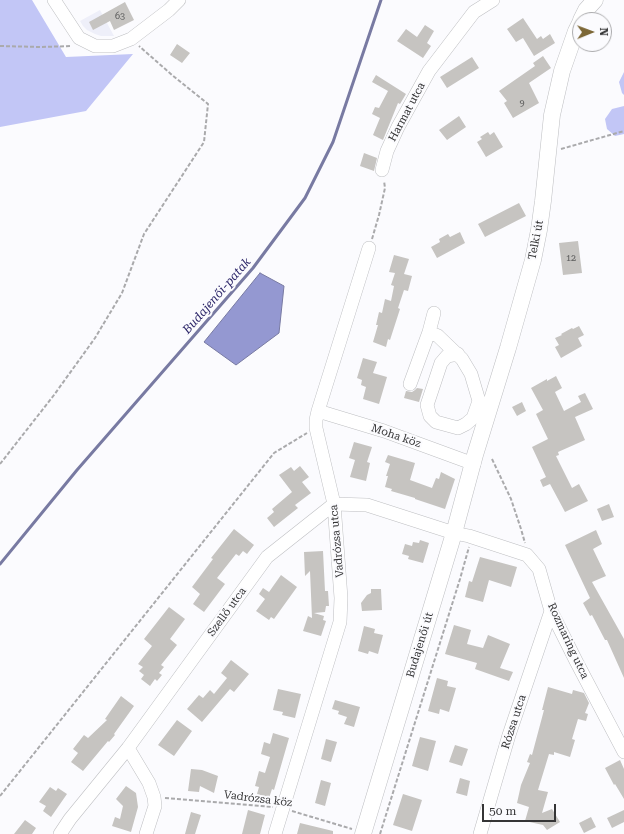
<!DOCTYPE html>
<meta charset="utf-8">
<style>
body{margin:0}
#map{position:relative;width:624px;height:834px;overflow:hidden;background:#fbfbfe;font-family:"Roboto Serif",serif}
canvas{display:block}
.north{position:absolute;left:572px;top:12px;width:40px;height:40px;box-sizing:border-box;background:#fbfbfe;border:1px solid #acacae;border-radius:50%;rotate:89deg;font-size:11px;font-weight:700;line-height:16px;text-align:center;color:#353536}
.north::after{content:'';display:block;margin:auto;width:14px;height:18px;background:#7c6736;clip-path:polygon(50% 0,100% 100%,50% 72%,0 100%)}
.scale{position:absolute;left:482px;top:804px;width:74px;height:18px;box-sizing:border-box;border:2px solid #353536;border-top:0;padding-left:5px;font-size:12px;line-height:14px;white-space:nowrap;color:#353536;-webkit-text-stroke:3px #fbfbfe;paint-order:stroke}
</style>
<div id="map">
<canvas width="624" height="834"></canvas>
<div class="north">N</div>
<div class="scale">50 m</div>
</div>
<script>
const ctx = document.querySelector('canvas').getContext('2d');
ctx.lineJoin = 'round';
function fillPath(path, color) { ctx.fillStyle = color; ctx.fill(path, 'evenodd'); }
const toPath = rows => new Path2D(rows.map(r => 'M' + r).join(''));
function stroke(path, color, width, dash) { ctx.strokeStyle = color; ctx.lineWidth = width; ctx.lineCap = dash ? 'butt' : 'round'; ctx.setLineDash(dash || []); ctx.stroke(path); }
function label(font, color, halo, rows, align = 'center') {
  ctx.font = font + ' "Roboto Serif",serif'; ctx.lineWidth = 4; ctx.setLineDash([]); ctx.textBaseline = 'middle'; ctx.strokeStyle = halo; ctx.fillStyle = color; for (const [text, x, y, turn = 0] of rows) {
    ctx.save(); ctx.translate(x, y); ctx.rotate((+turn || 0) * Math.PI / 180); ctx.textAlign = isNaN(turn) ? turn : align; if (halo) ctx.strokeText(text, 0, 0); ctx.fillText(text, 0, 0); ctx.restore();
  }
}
fillPath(toPath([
 [100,10,114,36,101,36,95,34,87,30,83,26,80,21]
]), '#eeeff9');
fillPath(toPath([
 [0,0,32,0,66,57,133,54,86,111,0,127],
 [624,72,624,95,622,93,619,82],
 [624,106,624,134,615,136,607,129,605,119,612,109]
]), '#c2c6f6');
const water = toPath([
 [260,273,284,286,279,333,236,365,204,342,260,273]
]);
fillPath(water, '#9498d1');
stroke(water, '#787aa2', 1);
stroke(toPath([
 [0,564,77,470,253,268,305,198,333,142,381,0]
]), '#787aa2', 3);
fillPath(toPath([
 [125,2,134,20,114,30,110,21,93,30,89,22],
 [523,18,537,39,541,36,543,39,550,34,555,43,534,56,523,38,516,42,507,29],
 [425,25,434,31,427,43,431,46,423,58,397,41,406,29,417,37],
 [177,44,190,53,182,63,170,55],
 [543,56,551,68,529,83,539,103,513,118,504,103,507,101,499,91,535,66,533,63],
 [472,57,479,68,447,88,440,77],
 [376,75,406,94,400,104,398,103,383,140,373,135,380,118,372,114,375,107,379,108,388,91,372,82],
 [459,116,466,127,447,140,439,130],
 [488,132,490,135,494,132,503,147,486,157,477,142,482,139,480,137],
 [364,153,377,158,374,171,360,166],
 [519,203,526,216,485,237,478,224],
 [460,232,465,243,437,258,431,247,440,242,439,239,448,234,450,237],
 [578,241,582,273,563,275,559,243],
 [394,255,409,259,404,274,412,276,408,291,404,290,398,308,400,309,390,340,388,339,386,347,373,342,378,325,376,325,379,312,382,313,385,299,391,301,394,286,391,285,395,273,389,272],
 [579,326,584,335,578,338,582,346,561,358,555,347,559,345,555,338,562,335,561,334,572,328,573,329],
 [363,358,377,362,373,373,387,377,379,404,363,399,366,387,361,385,362,380,357,378],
 [556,376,562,388,555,392,564,411,581,402,578,396,585,393,593,409,575,417,585,440,558,452,559,455,556,456,572,488,579,484,588,501,565,512,550,484,543,487,540,480,546,477,532,447,548,439,536,414,543,410,531,388,547,379,547,381],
 [417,388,423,389,419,402,404,398,406,391,412,392,415,390],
 [522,402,526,411,517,416,512,407],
 [354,442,372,447,367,462,370,463,366,481,350,477,355,460,349,458],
 [388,455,415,463,410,480,432,488,436,478,439,479,441,472,455,479,445,509,415,499,415,498,391,491,392,489,385,487,388,476,386,476,390,464,385,462],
 [300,466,309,477,302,482,311,493,295,505,298,508,274,527,267,518,274,512,272,509,292,492,279,475,291,467,294,471],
 [609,504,614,517,602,521,597,509],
 [234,529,254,545,247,554,243,551,239,556,236,554,217,578,225,584,204,612,193,604,200,594,192,587,213,559,211,558],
 [596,530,602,544,593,549,606,576,592,582,624,639,624,678,607,640,605,640,592,615,590,616,583,603,590,598,565,545],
 [420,540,429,543,423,563,408,559,409,556,402,554,405,544,412,546,413,542,419,543],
 [323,551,325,591,328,591,329,606,326,606,325,612,314,613,324,616,323,620,326,621,321,636,303,631,308,616,312,618,310,571,305,576,304,552],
 [480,557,517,567,511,587,489,580,483,602,465,597,469,581,472,582],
 [281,575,297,587,274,619,271,617,269,620,256,611,265,599,259,594,263,588,269,592],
 [371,589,381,589,382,610,362,611,361,603,367,595,371,593],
 [169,607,185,619,170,639,177,645,161,665,164,667,159,673,162,675,157,681,155,679,150,686,141,679,144,675,139,671,143,667,138,664,152,646,144,639],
 [454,625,471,630,467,644,483,648,488,635,510,644,500,668,513,672,509,681,475,669,477,663,445,654],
 [364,626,375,629,374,633,383,635,378,654,369,651,368,654,358,651],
 [231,660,249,674,234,692,230,689,202,722,187,709,199,695,203,698,210,690,214,694,227,678,221,673],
 [437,678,448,681,447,686,456,688,449,712,440,709,439,714,428,711],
 [548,687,572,694,573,690,584,693,589,703,585,713,588,714,586,721,578,719,572,739,575,740,570,757,554,752,554,755,549,754,538,790,548,792,542,813,552,809,560,822,547,830,543,825,525,821,529,807,517,803,521,785,530,763,527,762,530,754,532,755,544,710,542,710],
 [278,689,301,694,295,718,282,715,283,712,273,710],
 [121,696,134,706,114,734,115,735,109,742,108,741,83,771,71,762,78,753,73,749,84,735,88,738,107,720,105,719],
 [335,700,360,707,354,727,344,724,347,717,338,714,339,711,332,709],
 [177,720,192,731,174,756,158,745],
 [273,733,289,738,274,790,272,789,269,798,257,794,259,787,255,786,259,771,265,773,270,757,261,754,264,742,270,744],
 [420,737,436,741,428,771,412,766],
 [326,739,337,742,331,762,321,759],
 [455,745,468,749,462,766,449,762],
 [620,760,624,769,624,799,615,784,614,785,605,768],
 [191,769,202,770,218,776,214,793,200,786,199,792,188,791],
 [460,778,470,781,467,796,456,793],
 [321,780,331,783,325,806,315,803],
 [126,786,136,793,138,807,131,832,112,826,115,817,120,819,123,806,116,799],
 [50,787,56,791,58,788,67,794,51,817,43,811,46,806,39,802],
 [403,794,422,800,412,831,393,825],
 [248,810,265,815,260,834,242,834],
 [624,810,624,822,612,828,607,818],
 [191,812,201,815,195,834,185,834],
 [591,817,596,827,584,833,579,823],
 [25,820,36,828,32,834,14,834],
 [300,823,333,831,333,834,297,834]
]), '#c6c4c1');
const minor = toPath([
 [54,0,79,38,95,46,113,46,131,39,169,10,179,0],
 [382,170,387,151,398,127,429,71,474,12,493,0],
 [429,332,434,313],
 [458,354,447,356,441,363,427,405,430,416,436,422,458,428,466,424,473,418,479,401],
 [410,384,429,332,438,336,462,359,471,374,479,401,490,407],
 [318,411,384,431,474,464],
 [128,748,149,783,154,797,155,806,146,834],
 [60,834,70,819,128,748,267,557,334,504,367,505,454,533,469,536,527,555,539,569,551,611,576,661,624,752],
 [275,834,340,622,341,598,334,504,316,428,316,420,318,411,369,248],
 [480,834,509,735,551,611]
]);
const major = toPath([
 [581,20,586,10,595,0],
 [363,834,454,533,475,455,508,348,533,260,539,230,543,201,552,115,562,71,576,31,580,23]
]);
stroke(minor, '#bebfc2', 14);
stroke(major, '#bebfc2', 17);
stroke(toPath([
 [0,46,41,47,72,46],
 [561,149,624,131],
 [372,239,379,215,385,188,384,181],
 [492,459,511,499,521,529,525,543],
 [0,464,54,395,95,338,122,293,144,234,204,142,208,104,172,75,139,46],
 [0,796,274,453,307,433],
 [165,798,273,807],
 [292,811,352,829],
 [380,834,460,579,469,547]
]), '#aaaaac', 2, [4, 2]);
stroke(minor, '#fff', 13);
stroke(major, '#fff', 16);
label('9px', '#595959', null, [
 ["63",120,16],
 ["9",522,103],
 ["12",571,258]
]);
label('11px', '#353536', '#fbfbfe', [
 ["Harmat utca",407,112,-62],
 ["Telki út",536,240,-79],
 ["Moha köz",396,436,19],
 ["Vadrózsa utca",337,541,-95],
 ["Szellő utca",227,612,-54],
 ["Rozmaring utca",568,641,65],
 ["Budajenői út",420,645,-73],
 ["Rózsa utca",514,722,-72],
 ["Vadrózsa köz",258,799,7]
]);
label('italic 12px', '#2b2568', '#fbfbfe', [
 ["Budajenői-patak",217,296,-49]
]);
</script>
